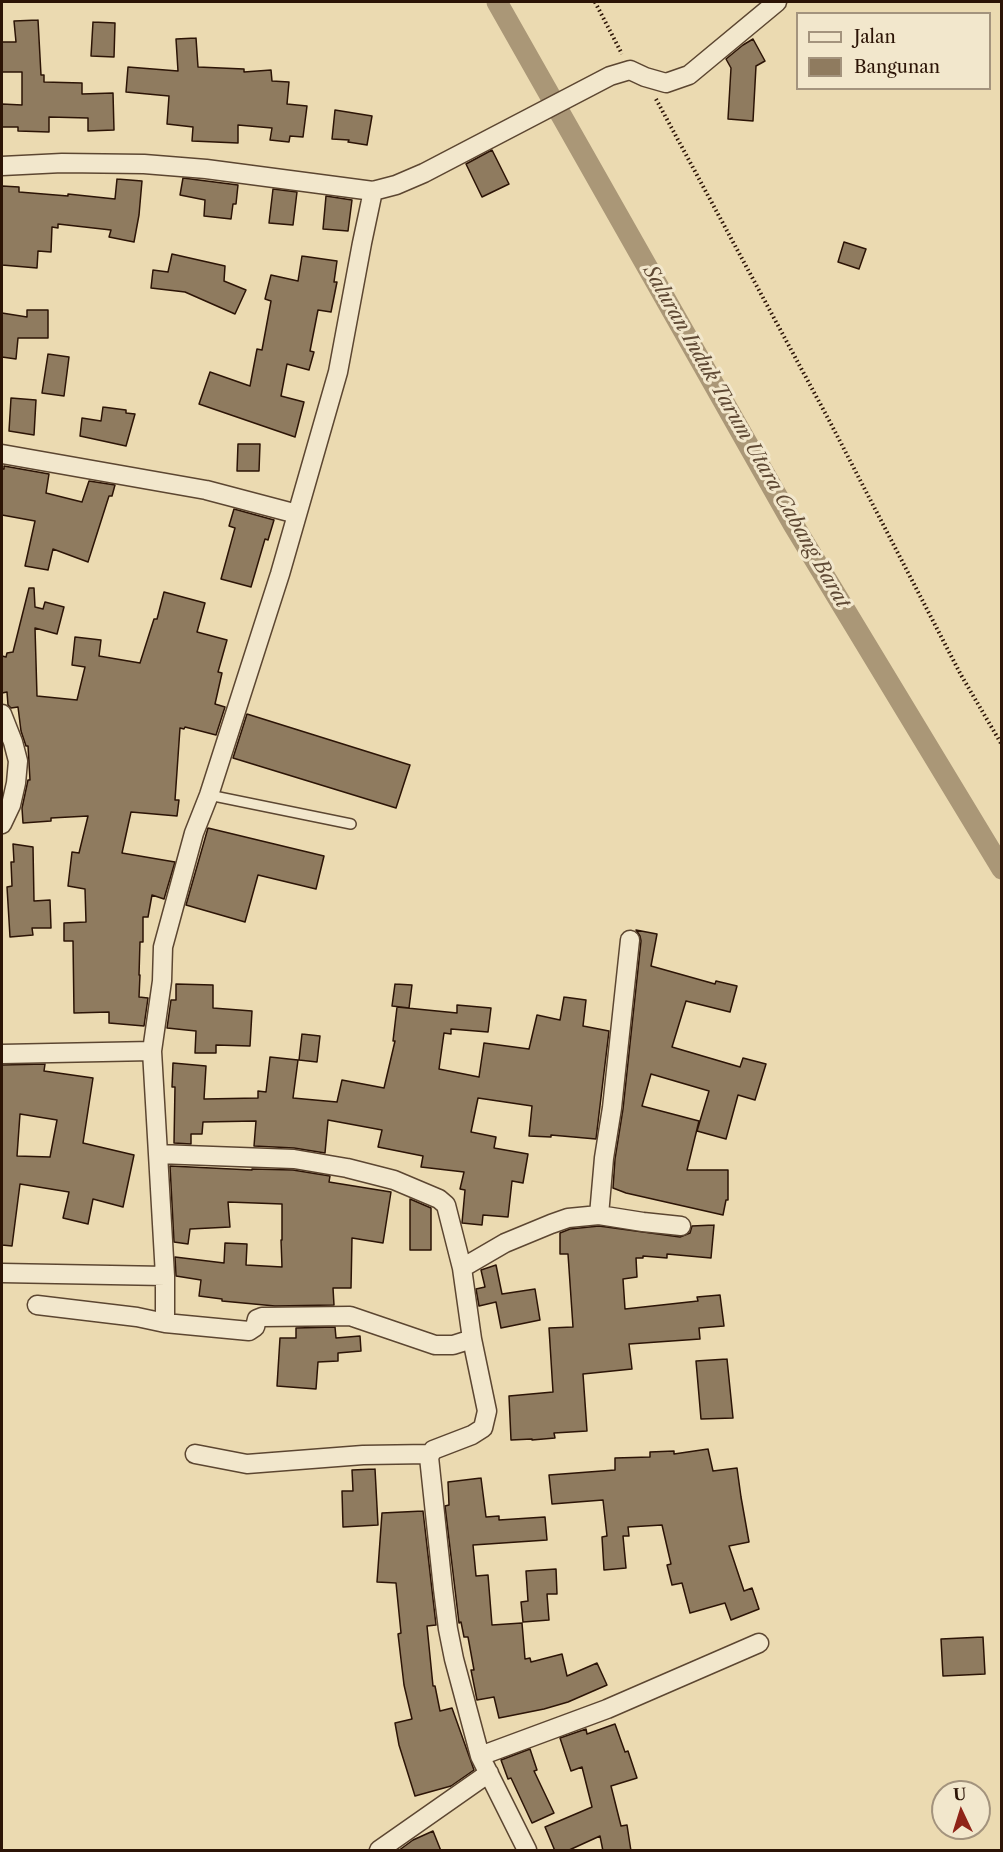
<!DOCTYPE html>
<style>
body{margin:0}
#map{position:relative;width:1003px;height:1852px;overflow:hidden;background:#ebdab1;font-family:"Libre Caslon Text",serif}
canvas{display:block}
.frame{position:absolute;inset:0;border:3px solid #2c1406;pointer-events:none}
.legend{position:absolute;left:796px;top:12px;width:195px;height:78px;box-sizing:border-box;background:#f2e7cc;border:2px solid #a3937d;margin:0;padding:8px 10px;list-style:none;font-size:18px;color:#2c1406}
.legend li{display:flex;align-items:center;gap:12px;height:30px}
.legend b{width:30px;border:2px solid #a3937d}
.north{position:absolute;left:931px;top:1780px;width:60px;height:60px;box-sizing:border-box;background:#f2e7cc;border:2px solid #a3937d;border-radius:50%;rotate:356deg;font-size:16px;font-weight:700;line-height:24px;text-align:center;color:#2c1406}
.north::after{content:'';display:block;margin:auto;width:21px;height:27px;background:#8f2418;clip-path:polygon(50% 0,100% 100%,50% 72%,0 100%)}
</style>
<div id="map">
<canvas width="1003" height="1852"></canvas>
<div class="frame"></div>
<ul class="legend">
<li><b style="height:8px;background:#f2e7cc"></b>Jalan</li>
<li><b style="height:16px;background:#8f7b5f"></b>Bangunan</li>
</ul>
<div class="north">U</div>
</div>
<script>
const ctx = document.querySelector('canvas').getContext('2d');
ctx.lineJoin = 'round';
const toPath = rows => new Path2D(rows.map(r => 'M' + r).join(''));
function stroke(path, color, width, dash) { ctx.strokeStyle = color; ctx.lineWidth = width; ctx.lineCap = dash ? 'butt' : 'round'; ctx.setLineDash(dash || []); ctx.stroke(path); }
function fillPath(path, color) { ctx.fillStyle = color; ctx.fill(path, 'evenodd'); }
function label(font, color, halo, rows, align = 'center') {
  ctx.font = font + ' "Libre Caslon Text",serif'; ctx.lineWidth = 6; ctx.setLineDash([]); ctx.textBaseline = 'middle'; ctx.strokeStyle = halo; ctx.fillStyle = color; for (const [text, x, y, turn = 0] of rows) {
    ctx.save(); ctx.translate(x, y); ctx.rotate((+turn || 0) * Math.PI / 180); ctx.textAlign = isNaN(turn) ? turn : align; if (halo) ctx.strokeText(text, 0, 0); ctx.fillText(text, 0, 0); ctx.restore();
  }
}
stroke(toPath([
 [497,2,793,524,1002,869]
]), '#aa9777', 21);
const building = toPath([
 [38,20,41,75,44,75,44,82,82,83,82,94,113,93,114,130,88,131,88,118,49,117,49,132,18,131,18,127,2,127,2,104,22,105,22,72,2,72,2,42,16,42,14,21,38,20],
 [93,22,115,23,114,57,91,56,93,22],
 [196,38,198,67,244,69,244,72,271,70,272,81,289,82,287,104,307,106,303,137,290,136,289,142,270,140,272,128,238,125,238,143,192,141,193,127,167,124,169,96,126,92,128,67,178,71,176,39,196,38],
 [753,39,765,61,756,66,753,121,728,119,731,68,726,59,743,45,753,39],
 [335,110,372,116,367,145,348,142,349,140,332,139,335,110],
 [492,150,509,184,482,197,466,164,492,150],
 [183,178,238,185,236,204,233,204,231,219,204,216,205,200,180,195,183,178],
 [117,179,142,181,139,215,134,242,109,237,111,230,58,224,58,228,52,227,51,252,38,251,37,268,2,265,2,186,19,187,19,192,68,196,68,194,115,199,117,179],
 [273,189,297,192,293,225,269,223,273,189],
 [326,196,352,200,348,231,323,229,326,196],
 [844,242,866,249,859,269,838,262,844,242],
 [172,254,225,266,224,281,246,290,235,314,185,292,151,288,153,270,168,272,172,254],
 [302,256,337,261,334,282,337,282,331,312,318,310,310,351,314,352,309,370,287,364,281,396,304,402,295,437,199,404,210,372,250,386,257,349,262,350,271,301,265,299,271,275,298,281,302,256],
 [27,310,48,310,48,338,18,338,16,359,2,357,2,313,27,317,27,310],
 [48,354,69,357,64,396,42,393,48,354],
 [11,398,36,400,34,435,9,431,11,398],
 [103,407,126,410,126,413,135,414,126,446,80,436,82,418,101,421,103,407],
 [238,444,260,444,259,471,237,471,238,444],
 [4,466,49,474,46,493,82,502,89,481,115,485,112,496,109,496,88,562,53,549,48,570,25,566,35,521,2,515,2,469,4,469,4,466],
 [234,509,274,520,268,540,265,539,251,587,221,579,235,528,229,526,234,509],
 [29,588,34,588,35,607,43,609,45,602,64,607,57,634,35,628,37,696,77,700,85,667,72,665,75,637,101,640,99,656,140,663,154,619,157,619,164,592,205,603,197,632,227,640,218,672,222,673,215,704,225,707,216,735,185,727,184,729,180,728,175,800,179,800,177,816,131,812,122,853,175,862,164,899,152,895,148,917,143,917,143,942,140,942,139,975,140,975,139,997,148,998,144,1026,109,1023,109,1012,74,1013,73,941,64,941,64,923,86,922,85,889,68,886,72,852,79,853,88,816,51,818,51,821,23,823,22,808,28,780,30,780,28,746,26,746,21,731,18,707,11,708,8,705,7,692,2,693,2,656,6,657,7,653,13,652,29,588],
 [247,714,410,765,396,808,233,758,247,714],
 [208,828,324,856,316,889,258,875,245,922,186,905,208,828],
 [13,844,33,847,34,901,50,900,51,928,32,928,33,935,10,937,7,887,12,886,11,862,14,862,13,844],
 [636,930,657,934,651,966,715,984,716,981,737,986,730,1012,686,1001,672,1047,740,1067,743,1058,766,1064,755,1100,738,1095,726,1139,697,1131,709,1091,651,1074,642,1106,699,1121,687,1170,728,1170,728,1200,726,1200,723,1215,626,1193,613,1188,615,1159,623,1109,641,941,640,936,636,930],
 [176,984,213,985,213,1008,252,1011,250,1046,216,1045,216,1053,195,1053,196,1031,167,1028,171,1000,176,1000,176,984],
 [395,984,412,985,409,1008,392,1006,395,984],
 [564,997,586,1000,583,1026,609,1031,596,1139,551,1135,551,1137,529,1136,532,1106,478,1098,471,1132,496,1137,494,1148,528,1154,523,1183,512,1181,508,1217,483,1215,482,1225,462,1223,465,1190,460,1189,464,1172,421,1167,423,1156,378,1147,382,1130,328,1120,325,1153,294,1148,254,1146,256,1121,203,1122,202,1134,191,1134,191,1144,174,1143,175,1087,172,1087,173,1063,206,1066,204,1099,258,1098,258,1091,266,1092,270,1057,298,1060,293,1098,337,1102,342,1080,384,1088,395,1041,393,1041,397,1007,457,1013,457,1005,491,1008,488,1032,451,1029,451,1034,444,1033,439,1069,479,1077,484,1043,529,1049,537,1015,560,1020,564,997],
 [302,1034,320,1036,317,1062,299,1060,302,1034],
 [45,1064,44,1071,93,1078,83,1143,134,1155,123,1207,93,1199,88,1224,63,1218,69,1192,20,1184,12,1246,2,1245,2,1065,45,1064],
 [20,1114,57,1120,50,1157,17,1156,20,1114],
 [170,1166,252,1170,252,1169,293,1170,330,1176,329,1182,391,1192,383,1243,352,1238,351,1288,333,1288,334,1305,275,1306,222,1301,222,1299,199,1296,201,1280,176,1276,175,1257,224,1263,225,1243,247,1244,246,1265,282,1267,281,1240,282,1240,282,1204,228,1202,230,1227,190,1229,188,1244,174,1242,170,1166],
 [410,1199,431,1208,431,1250,410,1250,410,1199],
 [714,1225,711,1258,667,1254,667,1258,643,1256,643,1258,636,1258,637,1277,623,1279,625,1309,698,1301,697,1297,720,1295,724,1326,699,1328,700,1339,629,1344,632,1369,583,1374,587,1431,554,1433,555,1438,532,1440,532,1439,511,1440,509,1396,553,1392,549,1328,573,1327,568,1254,560,1254,560,1233,570,1229,599,1226,680,1237,690,1233,692,1226,714,1225],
 [496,1265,502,1294,535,1289,540,1320,501,1328,496,1302,479,1306,476,1289,485,1287,481,1270,496,1265],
 [335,1327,336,1338,360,1336,361,1351,338,1353,338,1361,318,1362,316,1389,277,1386,280,1338,296,1338,296,1328,335,1327],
 [727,1359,733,1418,701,1419,696,1361,727,1359],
 [708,1449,713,1471,737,1468,741,1497,749,1542,729,1546,744,1591,752,1588,759,1609,731,1620,725,1603,690,1613,682,1583,672,1585,667,1565,671,1564,662,1525,628,1527,629,1536,623,1536,626,1568,604,1570,602,1537,607,1536,603,1500,552,1504,549,1475,615,1470,615,1458,650,1457,650,1452,674,1451,674,1454,708,1449],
 [375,1469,378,1525,343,1527,342,1491,353,1491,352,1470,375,1469],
 [481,1478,486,1517,499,1516,499,1520,545,1517,547,1540,473,1545,476,1576,488,1575,492,1625,522,1623,525,1659,530,1658,531,1662,562,1654,567,1676,597,1663,607,1685,568,1702,544,1709,499,1718,494,1697,477,1700,471,1670,474,1670,468,1637,464,1637,461,1622,459,1623,445,1506,449,1505,448,1482,481,1478],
 [423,1511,436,1625,427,1626,433,1686,435,1686,440,1711,452,1708,474,1770,451,1786,415,1796,399,1745,395,1723,412,1719,404,1685,398,1634,401,1633,396,1583,377,1582,382,1513,423,1511],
 [556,1569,557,1594,547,1594,549,1620,523,1622,521,1602,528,1601,526,1571,556,1569],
 [983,1637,985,1674,943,1676,941,1639,983,1637],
 [615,1724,625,1752,628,1751,637,1778,611,1786,621,1826,627,1825,631,1851,603,1851,600,1836,567,1851,555,1851,545,1827,592,1807,582,1767,571,1771,560,1738,586,1729,587,1734,615,1724],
 [530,1749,537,1770,534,1771,554,1813,532,1823,511,1778,508,1779,501,1760,530,1749],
 [433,1831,441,1851,398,1851,413,1840,433,1831]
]);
fillPath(building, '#8f7b5f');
stroke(building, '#2c1406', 1.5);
const service = toPath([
 [209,795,351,824]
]);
const minor = toPath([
 [2,166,62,163,144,164,206,169,373,191,396,185,424,173,610,76,630,70,645,77,666,83,689,75,777,2],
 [373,191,362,243,338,372,280,574,209,795,194,833,163,947,162,981,152,1051,158,1154,294,1159,347,1168,394,1180,439,1199,446,1205,462,1268,472,1339,487,1411,483,1428,472,1435,433,1450,429,1457,443,1589,448,1629,454,1659,480,1756,527,1850],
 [2,454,206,490,297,514],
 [2,714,13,742,18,761,16,783,11,805,2,824],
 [2,1054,152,1051],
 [599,1215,643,1222,681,1226],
 [462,1268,505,1243,551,1224,568,1218,599,1215,604,1158,612,1108,630,940],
 [2,1273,165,1276,158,1154],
 [37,1305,137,1317,165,1323,249,1331,255,1327,257,1319,262,1317,350,1316,435,1345,453,1345,472,1339],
 [165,1323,165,1276],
 [195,1454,247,1464,363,1455,430,1454],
 [480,1756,607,1709,759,1643],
 [379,1850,489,1773]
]);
stroke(service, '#5c4631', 12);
stroke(minor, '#5c4631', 21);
stroke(toPath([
 [595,2,622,54],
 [656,99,830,422,961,675,1002,745]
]), '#2c1406', 4, [1.5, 3]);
stroke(service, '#f2e7cc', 9);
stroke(minor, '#f2e7cc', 18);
label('italic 20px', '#5e4833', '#f2e7cc', [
 ["Saluran Induk Tarum Utara Cabang Barat",746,437,60]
]);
</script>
